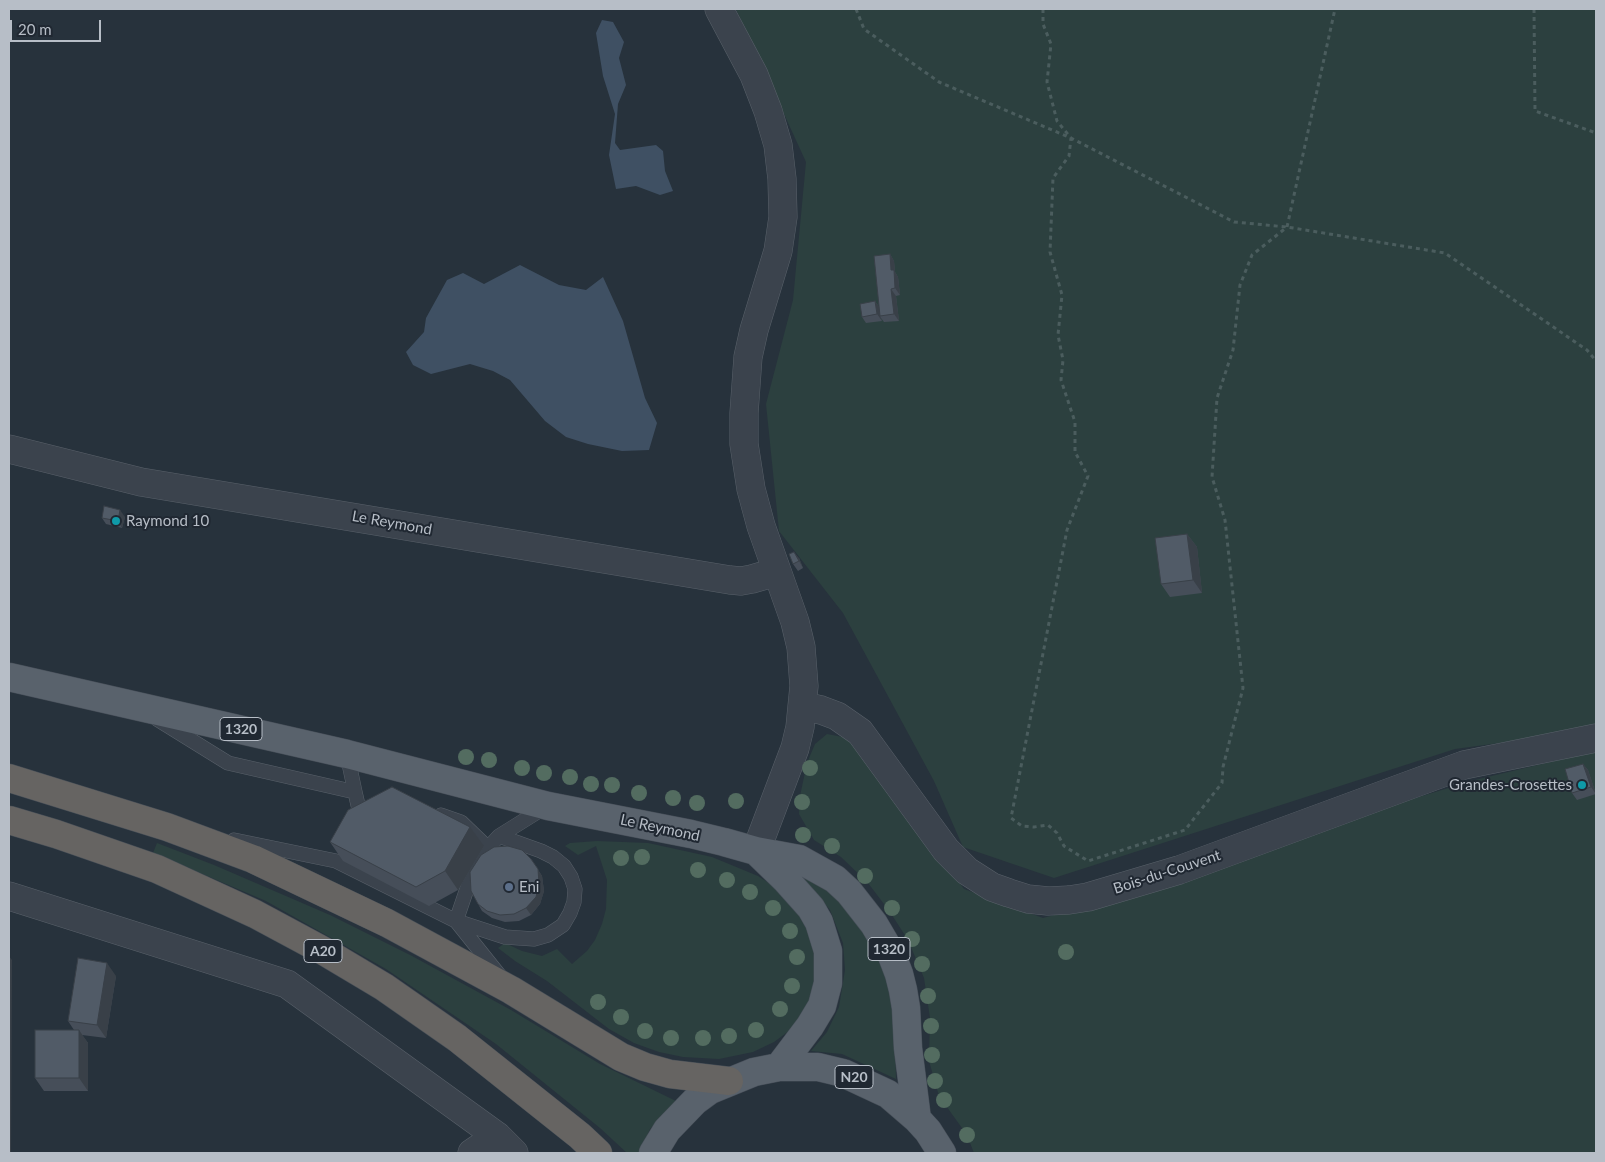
<!DOCTYPE html>
<style>
body{margin:0}
#map{position:relative;width:1605px;height:1162px;overflow:hidden;background:#27323c;font-family:Lato,sans-serif}
canvas{display:block}
.frame{position:absolute;inset:0;border:10px solid #b7bec7;pointer-events:none}
.scale{position:absolute;left:10px;top:20px;width:91px;height:22px;box-sizing:border-box;border:2px solid #b7bec7;border-top:0;padding-left:6px;font-size:15px;line-height:18px;white-space:nowrap;color:#b7bec7;-webkit-text-stroke:4px #202832;paint-order:stroke}
</style>
<div id="map">
<canvas width="1605" height="1162"></canvas>
<div class="frame"></div>
<div class="scale">20 m</div>
</div>
<script>
const ctx = document.querySelector('canvas').getContext('2d');
ctx.lineJoin = 'round';
function fillPath(path, color) { ctx.fillStyle = color; ctx.fill(path, 'evenodd'); }
const toPath = rows => new Path2D(rows.map(r => 'M' + r).join(''));
function stroke(path, color, width, dash) { ctx.strokeStyle = color; ctx.lineWidth = width; ctx.lineCap = dash ? 'butt' : 'round'; ctx.setLineDash(dash || []); ctx.stroke(path); }
function label(font, color, halo, rows, align = 'center') {
  ctx.font = font + ' Lato,sans-serif'; ctx.lineWidth = 4; ctx.setLineDash([]); ctx.textBaseline = 'middle'; ctx.strokeStyle = halo; ctx.fillStyle = color; for (const [text, x, y, turn = 0] of rows) {
    ctx.save(); ctx.translate(x, y); ctx.rotate((+turn || 0) * Math.PI / 180); ctx.textAlign = isNaN(turn) ? turn : align; if (halo) ctx.strokeText(text, 0, 0); ctx.fillText(text, 0, 0); ctx.restore();
  }
}
fillPath(toPath([
 [736,9,1596,9,1596,730,1455,749,1054,878,963,847,934,781,843,613,779,531,766,404,793,300,806,162],
 [827,734,853,739,964,889,1043,918,1094,904,1283,838,1475,780,1596,751,1596,1153,974,1153,967,1135,939,1096,929,1061,930,1018,924,978,908,940,890,912,868,883,841,857,814,840,799,814,800,796,807,763,815,744],
 [597,841,648,843,712,857,758,876,778,889,804,919,818,952,815,992,793,1028,774,1042,753,1052,719,1059,683,1057,659,1052,634,1043,609,1029,547,981,515,961,498,948,505,943,522,951,542,956,557,949,572,964,587,951,595,940,602,924,606,909,607,880,596,846,578,855,565,846,570,843],
 [157,843,214,865,330,915,412,956,511,1010,600,1064,676,1101,650,1129,640,1153,627,1153,600,1128,496,1044,386,969,266,901,153,853],
 [800,874,833,890,887,965,894,1000,896,1079,842,1054,811,1051,827,1032,839,1007,845,970,843,943,830,910]
]), '#2c403f');
fillPath(toPath([
 [602,20,613,22,624,42,619,58,626,85,618,104,615,143,620,150,656,145,663,151,665,171,673,191,660,195,636,186,616,189,609,155,615,114,603,76,596,33],
 [520,265,559,285,586,290,603,277,623,321,645,398,657,423,649,450,622,451,588,444,566,437,545,421,510,380,493,371,470,364,431,374,413,365,406,352,424,332,426,318,447,280,463,273,484,284]
]), '#3f5063');
const service = toPath([
 [157,719,228,763,355,792,361,818],
 [347,754,355,792],
 [441,815,461,822,488,848],
 [499,836,541,851,553,857,564,866,571,877,575,889,574,902,570,913,563,925,548,935,534,939,505,937,456,921,473,871,488,848,499,836],
 [499,836,547,806],
 [234,840,336,861,456,921,500,976]
]);
const minor = toPath([
 [719,9,754,75,768,111,778,145,782,179,783,217,778,251,754,330,748,357,744,413,744,444,751,489,761,526,795,622,801,647,804,686,800,727,795,748,756,851],
 [9,449,141,482,730,580,741,581,752,579,776,572],
 [803,706,821,710,837,716,860,732,946,850,967,871,992,887,1009,893,1028,899,1048,901,1069,900,1088,897,1179,870,1464,765,1596,738],
 [9,896,287,984,497,1136,514,1153],
 [472,1153,497,1136]
]);
const primary = toPath([
 [9,677,347,754,548,806,691,834,724,842,756,851,799,859,835,879,849,892,874,924,891,953,899,974,903,990,906,1008,908,1048,917,1119],
 [756,851,786,880,811,908,819,922,828,951,828,983,822,1006,810,1026,779,1067],
 [653,1153,667,1130,695,1101,710,1090,754,1072,779,1067,818,1067,843,1073,888,1094,917,1119,928,1131,942,1153]
]);
const trunk = toPath([
 [9,778,167,827,253,859,387,923,511,990,621,1057,645,1067,670,1074,729,1081],
 [9,820,56,834,157,869,255,914,322,950,384,987,457,1038,580,1136,598,1153]
]);
stroke(service, '#59616a', 15);
stroke(minor, '#59616a', 29);
stroke(primary, '#474f59', 29);
stroke(trunk, '#464e57', 29);
stroke(toPath([
 [856,9,864,29,939,82,1071,138,1234,222,1287,227,1445,253,1587,350,1596,361],
 [1043,9,1043,24,1051,44,1047,82,1057,121,1071,138,1069,156,1053,178,1050,252,1062,295,1058,335,1063,360,1061,380,1075,422,1075,452,1088,476,1067,530,1011,818,1022,826,1034,827,1048,825,1057,833,1064,846,1088,861,1185,830,1222,783,1223,767,1243,688,1225,520,1212,477,1217,398,1233,350,1240,285,1252,255,1287,227,1335,9],
 [1534,9,1535,111,1596,133]
]), '#4b5d5e', 3, [4, 4]);
stroke(service, '#3b434d', 14);
stroke(minor, '#3b434d', 28);
stroke(primary, '#59626c', 28);
stroke(trunk, '#666462', 28);
ctx.fillStyle = '#536c60';
for (const [x, y] of [
 [466,757],
 [489,760],
 [522,768],
 [810,768],
 [544,773],
 [570,777],
 [591,784],
 [612,785],
 [639,793],
 [673,798],
 [736,801],
 [802,802],
 [697,803],
 [803,835],
 [832,846],
 [642,857],
 [621,858],
 [698,870],
 [865,876],
 [727,880],
 [750,892],
 [773,908],
 [892,908],
 [790,931],
 [912,939],
 [1066,952],
 [797,957],
 [922,964],
 [792,986],
 [928,996],
 [598,1002],
 [780,1009],
 [621,1017],
 [931,1026],
 [756,1030],
 [645,1031],
 [729,1036],
 [671,1038],
 [703,1038],
 [932,1055],
 [935,1081],
 [944,1100],
 [967,1135]
]) { ctx.beginPath(); ctx.arc(x, y, 8, 0, 2 * Math.PI); ctx.fill(); }
fillPath(toPath([
 [890,254,894,261,895,272,898,277,900,295,896,296,899,321,884,322,881,318,882,321,866,323,862,317,875,301,879,307],
 [125,517,122,528,106,524,102,518],
 [1187,534,1197,547,1202,593,1170,597,1161,584],
 [799,558,803,568,798,571,793,564],
 [1583,764,1588,770,1596,794,1577,800,1572,793],
 [330,842,484,846,458,890,429,906,343,861],
 [531,859,542,876,544,891,540,904,531,915,519,921,505,922,492,918,482,911,478,904],
 [116,976,106,1038,82,1035,88,1043,88,1091,44,1091,35,1078,74,1030,68,1021]
]), '#464e59');
fillPath(toPath([
 [890,254,894,261,895,272,898,277,900,295,895,288,891,270],
 [891,289,896,296,899,321,894,314],
 [875,301,880,308,880,316,881,318,882,321,877,314],
 [120,510,125,517,122,528,118,521],
 [1187,534,1197,547,1202,593,1193,580],
 [794,552,799,558,803,568,799,561],
 [1583,764,1588,770,1596,794,1591,787],
 [470,827,484,846,458,890,445,871],
 [531,859,542,876,544,891,540,904,531,915,526,908],
 [9,956,12,960,11,1153,9,1153],
 [107,963,116,976,106,1038,97,1025],
 [79,1030,88,1043,88,1091,79,1078]
]), '#394048');
const building = toPath([
 [890,254,891,270,894,270,895,288,891,289,894,314,880,316,874,256,890,254],
 [875,301,877,314,862,317,860,304,875,301],
 [104,506,120,510,118,521,102,518,104,506],
 [1187,534,1193,580,1161,584,1155,538,1187,534],
 [794,552,799,561,793,564,789,554,794,552],
 [1583,764,1591,787,1572,793,1565,769,1583,764],
 [392,787,470,827,445,871,416,887,330,842,348,810,392,787],
 [508,846,522,850,531,859,538,869,539,884,536,897,526,908,514,914,500,915,487,911,478,904,471,891,470,872,481,855,494,847,508,846],
 [78,958,107,963,97,1025,68,1021,78,958],
 [35,1030,79,1030,79,1078,35,1078,35,1030]
]);
fillPath(building, '#515b67');
stroke(building, '#394048', 1);
for (const [x, y, r, color] of [
 [116,521,5,"#0f9aa8"],
 [1582,785,5,"#0f9aa8"],
 [509,887,5,"#5c6f8a"]
]) { const dot = new Path2D(); dot.arc(x, y, r, 0, 2 * Math.PI); ctx.fillStyle = color; ctx.fill(dot); stroke(dot, '#202832', 2); }
for (const [x, y, w] of [
 [241,729,42],
 [889,949,42],
 [323,951,38],
 [854,1077,38]
]) { const box = new Path2D(); box.roundRect(x - w / 2, y - 11.5, w, 23, 4); ctx.fillStyle = '#202832'; ctx.fill(box); stroke(box, '#b7bec7', 1); }
label('bold 14px', '#b7bec7', null, [
 ["1320",241,729],
 ["1320",889,949],
 ["A20",323,951],
 ["N20",854,1077]
]);
label('15px', '#b7bec7', '#202832', [
 ["Raymond 10",126,521],
 ["Grandes-Crosettes",1572,785,"right"],
 ["Eni",519,887]
], 'left');
label('15px', '#b7bec7', '#202832', [
 ["Le Reymond",392,523,10],
 ["Le Reymond",660,828,12],
 ["Bois-du-Couvent",1167,872,-18]
]);
</script>
